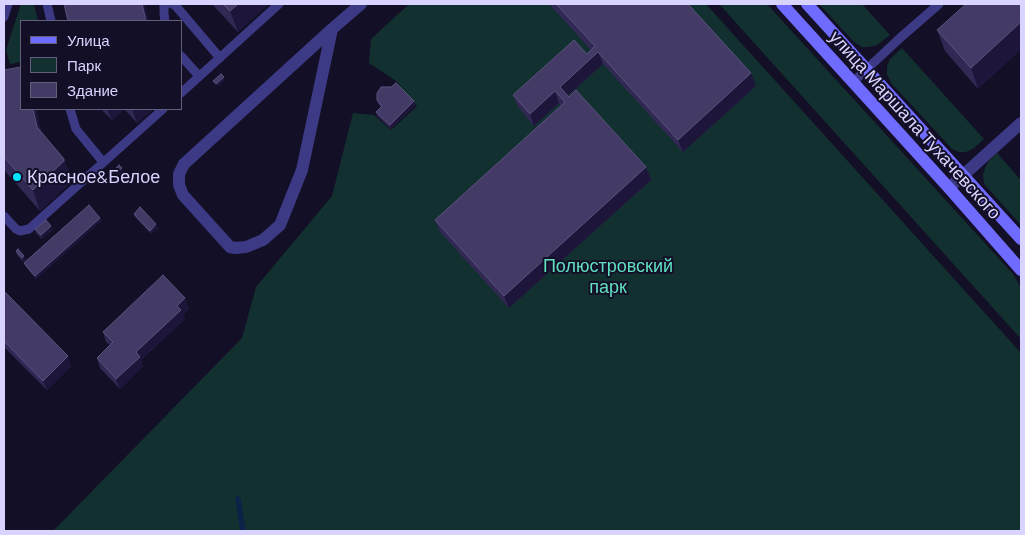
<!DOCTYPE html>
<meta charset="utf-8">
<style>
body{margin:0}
#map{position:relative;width:1025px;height:535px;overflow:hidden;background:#130f26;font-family:Barlow,sans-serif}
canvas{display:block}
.frame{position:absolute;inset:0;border:5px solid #d9d4ff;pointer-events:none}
.legend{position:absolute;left:20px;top:20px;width:162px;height:90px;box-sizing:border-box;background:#130f26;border:1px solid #625e7d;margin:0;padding:6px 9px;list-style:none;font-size:15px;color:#d9d4ff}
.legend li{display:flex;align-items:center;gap:10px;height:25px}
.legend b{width:25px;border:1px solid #625e7d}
</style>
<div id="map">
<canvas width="1025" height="535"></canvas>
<div class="frame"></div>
<ul class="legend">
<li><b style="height:6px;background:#6f6bff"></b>Улица</li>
<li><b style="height:14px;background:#12302f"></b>Парк</li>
<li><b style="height:14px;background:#433a66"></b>Здание</li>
</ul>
</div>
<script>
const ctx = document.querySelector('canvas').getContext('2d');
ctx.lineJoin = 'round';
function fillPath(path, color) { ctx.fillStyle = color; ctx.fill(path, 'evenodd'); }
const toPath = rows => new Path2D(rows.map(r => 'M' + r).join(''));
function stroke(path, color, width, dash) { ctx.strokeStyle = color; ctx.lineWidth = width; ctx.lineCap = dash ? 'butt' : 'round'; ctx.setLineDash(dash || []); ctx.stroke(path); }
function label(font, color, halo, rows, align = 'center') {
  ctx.font = font + ' Barlow,sans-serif'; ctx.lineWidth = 4; ctx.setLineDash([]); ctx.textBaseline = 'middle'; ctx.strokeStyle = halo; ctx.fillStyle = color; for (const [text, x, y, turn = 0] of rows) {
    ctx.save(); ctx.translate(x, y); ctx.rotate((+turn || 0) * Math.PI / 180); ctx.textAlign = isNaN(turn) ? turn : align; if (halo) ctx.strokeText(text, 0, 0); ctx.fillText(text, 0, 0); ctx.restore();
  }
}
fillPath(toPath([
 [21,4,34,4,38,21,21,21,21,62,10,64,6,50],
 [409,4,706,4,1021,353,1021,531,53,531,242,338,256,287,332,196,353,113,374,115,391,130,417,106,396,81,369,63,371,39],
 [719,4,767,4,1013,274,1021,288,1021,339],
 [819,4,862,4,890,35,877,45,869,47,862,47,854,42],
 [902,48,984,139,974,148,966,152,959,152,952,149,891,83,887,74,887,66,890,59],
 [997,153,1021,180,1021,225,984,184,983,175,985,168,988,162]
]), '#12302f');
stroke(toPath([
 [238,499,243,531]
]), '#0c2248', 5.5);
stroke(toPath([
 [47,4,51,21],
 [172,4,175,5,220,58],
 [4,17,8,4],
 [165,21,164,14,164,5,166,4],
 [181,56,199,76],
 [853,82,900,38,939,4],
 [181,93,279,4],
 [70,109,76,129,103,162],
 [4,216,16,229,20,231,29,229,163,109]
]), '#3d3a85', 9);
stroke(toPath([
 [332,29,302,170,280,225,263,240,246,247,235,248,230,247,183,195,179,185,179,174,184,164,332,29,361,4],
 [949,188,1021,123]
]), '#3d3a85', 12);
stroke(toPath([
 [782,4,949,188,1021,270],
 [807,4,1021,239]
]), '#6f6bff', 12);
fillPath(toPath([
 [212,4,268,4,238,32],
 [549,4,688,4,756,86,683,152,603,64,568,96,646,167,651,180,509,308,440,232,435,220,561,105,559,103,534,126,518,107,513,95,587,54,591,50],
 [966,4,978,89,945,51,937,30],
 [4,70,21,109,36,109,41,132,64,159,72,180,71,182,40,211,4,170],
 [377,100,414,101,415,105,391,129,377,116,376,112,381,107,378,104],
 [101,109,153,109,137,123,124,109,112,120],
 [134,214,158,228,151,234,135,217],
 [100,218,101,221,36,279,26,267,24,263],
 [35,229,53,229,42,239,36,233],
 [16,251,24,256,26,260,23,262,17,255],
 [4,291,71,366,47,390,4,347],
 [189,308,183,314,185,319,141,360,143,366,120,389,100,368,97,358,110,345,106,342,103,332]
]), '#312854');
fillPath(toPath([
 [142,4,145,4,149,21,146,21],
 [238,4,268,4,238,32,230,11],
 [1021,22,1021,50,978,89,971,68],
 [598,52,603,64,564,99,560,87],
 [751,73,756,86,683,152,678,140],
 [224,77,225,80,217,87,216,84],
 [555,91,559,103,534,126,530,114],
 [414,101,415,105,391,129,390,125],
 [33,109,36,109,44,148,37,127],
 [107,109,124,109,112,120],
 [132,109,153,109,137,123],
 [64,159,72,180,71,182,40,211,33,190],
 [646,167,651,180,509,308,504,296],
 [122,168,123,171,118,176,116,173],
 [100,218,101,221,36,279,35,276],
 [156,224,158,228,151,234,150,231],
 [51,226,53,229,42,239,41,235],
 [24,256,26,260,23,262,22,258],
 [185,298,189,308,183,314,185,319,141,360,143,366,120,389,116,379,136,352,177,306],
 [68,356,71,366,47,390,43,381]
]), '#1d163a');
const building = toPath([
 [64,4,142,4,146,21,68,21,64,4],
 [223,4,238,4,230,11,223,4],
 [556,4,688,4,751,73,678,140,598,52,560,87,569,97,576,90,646,167,504,296,435,220,565,102,555,91,530,114,513,95,574,40,587,54,595,46,556,4],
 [966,4,1021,4,1021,22,971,68,937,30,966,4],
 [21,67,21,109,33,109,37,127,64,159,64,161,33,190,4,157,4,70,21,67],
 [221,74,224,77,216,84,213,81,221,74],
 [396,83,414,101,390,125,376,112,382,106,377,100,377,93,381,87,391,87,396,83],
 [119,165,122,168,116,173,114,170,119,165],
 [89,205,100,218,35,276,24,263,89,205],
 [140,207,156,224,150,231,134,214,140,207],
 [46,220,51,226,41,235,35,229,46,220],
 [18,249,24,256,22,258,16,251,18,249],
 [163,275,185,298,177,306,181,310,136,352,140,357,116,379,97,358,113,342,103,332,163,275],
 [4,291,68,356,43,381,4,341,4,291]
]);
fillPath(building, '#433a66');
stroke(building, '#5a527e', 1);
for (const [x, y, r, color] of [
 [17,177,5,"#00e5ff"]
]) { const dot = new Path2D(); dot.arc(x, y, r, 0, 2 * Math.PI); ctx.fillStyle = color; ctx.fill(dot); stroke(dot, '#130f26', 2); }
label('18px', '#d9d4ff', '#130f26', [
 ["улица Маршала Тухачевского",915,125,48]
]);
label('18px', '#d9d4ff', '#130f26', [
 ["Красное&Белое",27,177]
], 'left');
label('18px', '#5fe0c0', '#130f26', [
 ["Полюстровский",608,266],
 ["парк",608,287]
]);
</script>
